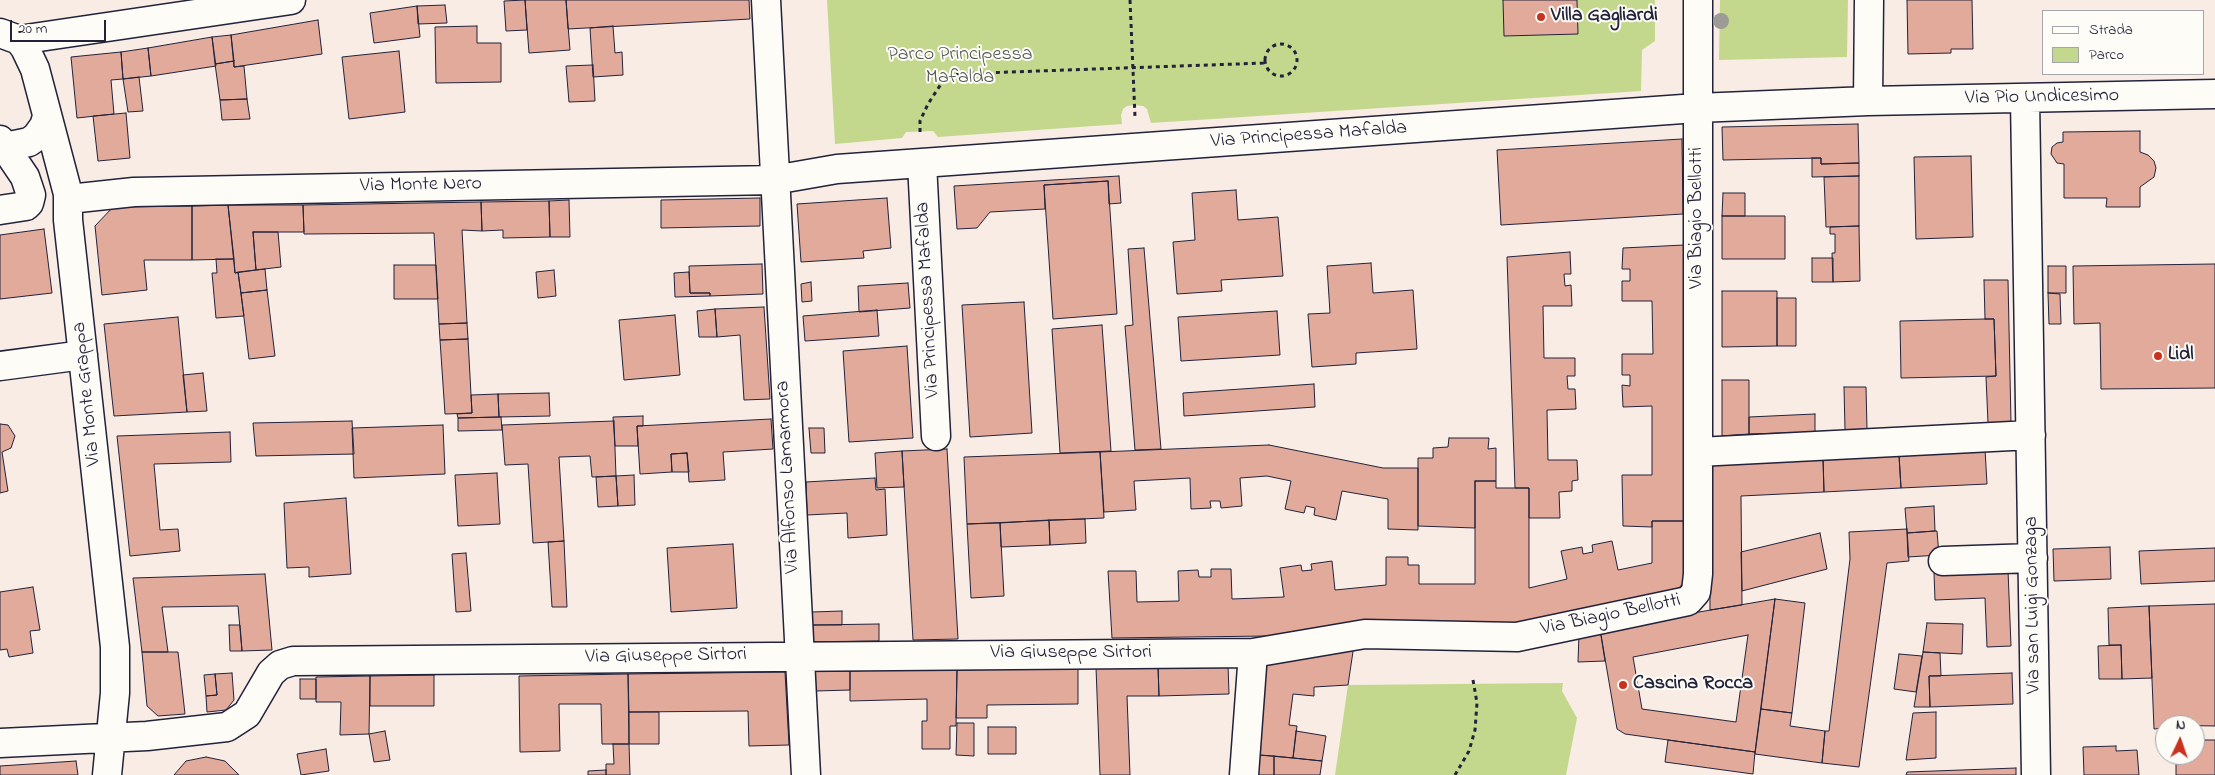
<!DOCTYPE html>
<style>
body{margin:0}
#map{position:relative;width:2215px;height:775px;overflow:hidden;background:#f8ece5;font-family:"Indie Flower",sans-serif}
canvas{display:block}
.legend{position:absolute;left:2042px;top:10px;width:162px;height:65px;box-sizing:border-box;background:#fdfcf7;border:1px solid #a5a5ac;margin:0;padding:6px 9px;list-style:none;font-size:15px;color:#22223b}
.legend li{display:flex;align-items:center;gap:10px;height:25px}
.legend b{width:25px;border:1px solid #a5a5ac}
.north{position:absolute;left:2155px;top:715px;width:50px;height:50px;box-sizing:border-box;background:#fdfcf7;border:1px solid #a5a5ac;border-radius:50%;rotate:3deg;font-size:14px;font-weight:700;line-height:20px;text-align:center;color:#22223b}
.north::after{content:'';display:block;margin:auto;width:18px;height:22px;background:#c8321e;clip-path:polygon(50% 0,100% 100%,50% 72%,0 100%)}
.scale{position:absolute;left:10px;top:20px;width:96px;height:22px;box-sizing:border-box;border:2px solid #22223b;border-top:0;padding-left:6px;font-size:15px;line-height:18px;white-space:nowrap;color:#22223b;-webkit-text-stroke:4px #fdfcf7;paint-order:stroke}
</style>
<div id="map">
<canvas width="2215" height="775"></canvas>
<ul class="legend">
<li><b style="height:6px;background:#fdfcf7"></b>Strada</li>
<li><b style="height:14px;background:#c4d88d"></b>Parco</li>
</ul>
<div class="north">N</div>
<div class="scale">20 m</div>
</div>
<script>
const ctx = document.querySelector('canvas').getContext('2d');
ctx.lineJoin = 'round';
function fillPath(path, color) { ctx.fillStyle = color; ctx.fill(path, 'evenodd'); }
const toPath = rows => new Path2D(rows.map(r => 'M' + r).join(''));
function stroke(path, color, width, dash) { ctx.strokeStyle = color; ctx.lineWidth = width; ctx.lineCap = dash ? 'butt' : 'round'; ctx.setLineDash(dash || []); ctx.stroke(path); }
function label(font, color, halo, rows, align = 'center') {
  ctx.font = font + ' "Indie Flower",sans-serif'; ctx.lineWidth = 4; ctx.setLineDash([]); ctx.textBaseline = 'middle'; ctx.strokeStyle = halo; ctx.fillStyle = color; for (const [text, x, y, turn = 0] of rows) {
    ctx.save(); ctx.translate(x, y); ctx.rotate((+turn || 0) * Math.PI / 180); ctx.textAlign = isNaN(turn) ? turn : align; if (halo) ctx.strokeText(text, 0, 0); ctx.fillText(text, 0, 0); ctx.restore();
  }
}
fillPath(toPath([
 [827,0,1655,0,1655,41,1642,50,1641,91,1151,123,1147,109,1143,106,1134,105,1127,106,1123,109,1121,115,1122,124,938,137,933,131,906,132,902,138,835,144],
 [1720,0,1848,0,1847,57,1719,60],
 [1563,683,1562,691,1577,718,1566,775,1335,775,1348,685]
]), '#c4d88d');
const building = toPath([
 [525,0,527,30,506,31,504,1,525,0],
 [525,0,566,0,570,50,529,53,525,0],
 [566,0,749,0,750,19,568,29,566,0],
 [1503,0,1577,0,1578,34,1504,36,1503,0],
 [1907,0,1972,0,1973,49,1951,49,1951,53,1908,54,1907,0],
 [445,5,447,23,418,24,417,6,445,5],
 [417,6,420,37,374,43,370,13,417,6],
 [318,20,322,54,234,67,231,35,318,20],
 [477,26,477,43,501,43,501,82,436,83,435,27,477,26],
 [613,26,615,53,622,52,623,75,593,77,590,28,613,26],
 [231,35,234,61,215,64,212,37,231,35],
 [212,37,216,66,151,76,148,48,212,37],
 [148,48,151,76,123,79,121,52,148,48],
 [399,51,405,112,349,119,342,57,399,51],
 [121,52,123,79,111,80,114,114,77,118,71,57,121,52],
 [234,61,234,67,244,66,247,99,220,100,215,64,234,61],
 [593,65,595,101,569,102,566,66,593,65],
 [139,77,143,111,128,112,123,79,139,77],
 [247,99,250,119,222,120,220,100,247,99],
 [126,113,130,158,98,161,93,116,126,113],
 [1858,124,1859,163,1821,164,1821,158,1723,160,1722,127,1858,124],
 [2140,131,2140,152,2148,155,2154,161,2156,168,2154,177,2140,187,2140,207,2106,207,2107,198,2064,198,2064,164,2057,163,2051,154,2052,147,2057,143,2063,142,2063,132,2140,131],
 [1682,139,1683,214,1501,225,1497,150,1682,139],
 [1971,156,1973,237,1916,239,1914,157,1971,156],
 [1812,158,1821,158,1821,164,1859,163,1859,176,1812,177,1812,158],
 [1119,176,1121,203,1109,204,1108,181,1044,185,1045,209,990,212,977,228,957,229,954,186,1119,176],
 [1859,176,1859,226,1826,227,1824,177,1859,176],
 [1108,181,1117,314,1053,319,1044,185,1108,181],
 [1236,190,1238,220,1278,217,1283,276,1221,280,1222,291,1177,294,1173,242,1195,240,1192,193,1236,190],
 [1723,193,1745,193,1745,216,1722,216,1723,193],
 [760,198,760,226,661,228,661,200,760,198],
 [887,198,891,248,863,251,864,258,801,262,797,204,887,198],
 [569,200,570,237,550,237,549,201,569,200],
 [549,201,550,237,503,238,503,230,482,231,481,202,549,201],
 [481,202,482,231,462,230,467,323,439,324,434,233,304,234,303,205,481,202],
 [228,205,234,259,192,260,192,206,228,205],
 [228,205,303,205,304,232,253,232,256,270,235,273,228,205],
 [192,206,192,260,144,260,147,290,102,295,95,226,113,207,192,206],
 [1722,216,1785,216,1785,259,1722,259,1722,216],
 [1859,226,1860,281,1833,282,1832,253,1835,253,1835,234,1830,234,1830,227,1859,226],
 [44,229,52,293,0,299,0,235,44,229],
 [253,232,278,232,281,267,256,270,253,232],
 [1684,245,1686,521,1652,521,1652,527,1623,526,1622,475,1652,475,1652,406,1623,407,1622,385,1630,386,1630,375,1622,375,1622,354,1653,354,1652,301,1622,301,1622,281,1630,281,1630,269,1622,269,1623,248,1684,245],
 [1144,248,1161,449,1135,450,1125,326,1133,325,1128,249,1144,248],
 [1570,252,1571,274,1564,274,1565,286,1571,285,1572,306,1543,306,1544,358,1575,358,1575,376,1567,376,1568,389,1575,389,1576,409,1547,410,1548,460,1577,460,1578,480,1572,481,1572,491,1559,492,1560,518,1529,518,1529,488,1515,488,1507,257,1570,252],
 [1812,258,1833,258,1833,282,1812,282,1812,258],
 [216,259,234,259,235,273,238,272,244,316,216,318,212,273,217,273,216,259],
 [1371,263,1373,293,1413,290,1417,349,1356,353,1356,364,1312,367,1308,314,1330,313,1327,266,1371,263],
 [762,264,763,294,710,296,710,293,690,293,689,266,762,264],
 [2215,264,2215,388,2101,389,2100,323,2074,324,2073,266,2215,264],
 [394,265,436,265,438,299,394,299,394,265],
 [2048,266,2066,266,2066,293,2048,293,2048,266],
 [265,269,267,290,241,293,238,272,265,269],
 [554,270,556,296,538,298,536,272,554,270],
 [689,272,690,293,710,293,710,296,675,297,674,273,689,272],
 [1984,280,2008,280,2011,423,1988,423,1986,377,1996,376,1994,319,1985,319,1984,280],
 [811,282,812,301,802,302,801,284,811,282],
 [908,283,910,308,859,312,858,286,908,283],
 [267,290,275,356,249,359,241,293,267,290],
 [1722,291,1777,291,1777,346,1722,347,1722,291],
 [2048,293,2060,294,2061,324,2049,324,2048,293],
 [1777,298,1796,298,1796,346,1777,346,1777,298],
 [1024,302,1032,433,970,437,962,305,1024,302],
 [764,307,770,399,744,400,740,335,717,337,715,309,764,307],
 [715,309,717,337,699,337,697,311,715,309],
 [877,310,879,336,805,341,803,316,877,310],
 [1277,311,1280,355,1181,361,1178,317,1277,311],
 [675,315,680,375,624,380,619,320,675,315],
 [178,317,187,412,114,416,104,324,178,317],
 [1985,319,1994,319,1996,376,1901,378,1900,321,1985,319],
 [467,323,468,339,440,340,439,324,467,323],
 [1102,325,1111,451,1060,453,1052,329,1102,325],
 [468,339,472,413,445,414,440,340,468,339],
 [907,346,913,438,849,442,843,351,907,346],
 [203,373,207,411,187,412,183,375,203,373],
 [1722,380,1749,380,1749,434,1722,436,1722,380],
 [1314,384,1315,407,1184,416,1183,393,1314,384],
 [1844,387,1866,387,1867,429,1845,430,1844,387],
 [549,393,550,416,499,417,498,394,549,393],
 [498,394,499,417,458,418,457,414,472,413,471,395,498,394],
 [1815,414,1815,432,1749,434,1749,417,1815,414],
 [643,416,643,426,637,426,638,446,615,446,613,417,643,416],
 [501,417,502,430,458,431,458,418,501,417],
 [771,419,773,449,723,452,725,480,689,482,687,453,671,454,672,472,640,474,637,426,771,419],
 [352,421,354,454,256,456,253,423,352,421],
 [614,421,616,476,592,477,590,456,559,457,564,541,533,543,528,464,505,465,502,425,614,421],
 [0,424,8,425,15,436,11,448,2,452,8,491,0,493,0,424],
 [443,425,445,474,354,478,352,428,443,425],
 [809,428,824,428,825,453,811,453,809,428],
 [230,432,231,462,154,464,160,530,178,529,180,551,130,556,117,436,230,432],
 [1449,438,1489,438,1488,449,1496,448,1496,481,1475,481,1475,528,1418,526,1418,458,1433,458,1433,448,1448,447,1449,438],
 [1269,445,1383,468,1418,468,1418,530,1388,529,1388,499,1342,491,1336,520,1314,515,1315,508,1306,506,1304,513,1285,509,1291,481,1267,476,1240,478,1242,506,1221,508,1220,501,1210,501,1211,508,1191,509,1190,478,1134,481,1136,510,1104,512,1100,452,1269,445],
 [947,449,958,639,913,640,902,451,947,449],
 [1985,449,1987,484,1901,488,1899,455,1985,449],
 [902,451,904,487,877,488,875,453,902,451],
 [1100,452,1104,518,967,524,964,457,1100,452],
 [687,453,689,472,672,472,671,454,687,453],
 [1899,455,1901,488,1824,492,1823,458,1899,455],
 [1823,458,1824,492,1741,496,1742,605,1710,610,1709,463,1823,458],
 [497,473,500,524,458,526,455,475,497,473],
 [634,475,635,505,618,506,616,476,634,475],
 [616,476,618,506,598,507,596,477,616,476],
 [875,478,876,490,885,489,887,535,848,538,847,513,807,515,806,482,875,478],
 [1475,481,1496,481,1496,488,1529,488,1529,588,1567,579,1561,551,1582,547,1583,554,1593,552,1592,545,1612,541,1618,570,1652,563,1652,521,1686,521,1687,579,1676,591,1494,628,1360,625,1267,636,1112,638,1108,571,1136,571,1137,602,1179,601,1178,571,1198,570,1199,577,1211,577,1211,569,1231,569,1232,599,1284,597,1280,568,1301,565,1302,571,1312,570,1311,564,1332,561,1335,590,1386,585,1386,557,1408,557,1408,565,1419,565,1419,584,1475,584,1475,481],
 [346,498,351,574,309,577,309,567,287,568,284,503,346,498],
 [1934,506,1935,531,1907,533,1905,508,1934,506],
 [1085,519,1086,543,1050,545,1049,520,1085,519],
 [1049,520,1050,545,1001,547,1000,523,1049,520],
 [1000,523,1004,596,971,598,967,524,1000,523],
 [1907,529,1909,561,1887,563,1859,767,1822,763,1825,731,1829,731,1850,559,1849,532,1907,529],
 [1935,531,1937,531,1939,555,1908,557,1907,533,1935,531],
 [1820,533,1827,569,1742,591,1741,552,1820,533],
 [564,541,567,607,552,607,548,542,564,541],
 [733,544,737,608,671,612,667,548,733,544],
 [2110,547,2111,579,2054,581,2053,549,2110,547],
 [2215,548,2215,581,2141,584,2139,551,2215,548],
 [466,553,471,611,456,612,452,554,466,553],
 [2008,570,2011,646,1987,647,1985,598,1935,600,1934,573,2008,570],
 [265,574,272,650,242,651,238,606,162,607,168,652,142,652,133,578,265,574],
 [33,587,40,630,30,631,33,653,9,657,7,649,0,650,0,592,33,587],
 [1775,599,1755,752,1625,734,1617,729,1600,629,1775,599],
 [1748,635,1736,722,1642,709,1633,657,1748,635],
 [1775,599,1805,603,1792,713,1761,709,1775,599],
 [2215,604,2215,726,2165,725,2165,728,2154,729,2149,606,2215,604],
 [2149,606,2152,678,2122,679,2121,645,2109,645,2108,608,2149,606],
 [842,611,842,625,812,625,812,612,842,611],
 [1927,623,1963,624,1962,654,1923,652,1927,623],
 [879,624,879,641,813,642,812,625,879,624],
 [229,625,240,625,242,651,230,651,229,625],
 [1600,629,1605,661,1578,662,1579,634,1600,629],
 [1354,645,1348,685,1314,687,1314,696,1293,694,1289,725,1297,726,1293,758,1259,755,1267,660,1354,645],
 [2121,645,2122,679,2099,679,2098,646,2121,645],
 [142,652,178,652,185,714,158,716,147,706,142,652],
 [1923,652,1940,653,1941,676,1929,676,1930,707,1914,707,1923,652],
 [1899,654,1922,656,1916,692,1894,689,1899,654],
 [1228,665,1229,694,1159,696,1158,666,1228,665],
 [1158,666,1159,696,1127,696,1130,775,1100,775,1096,667,1158,666],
 [1078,668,1078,704,987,705,987,718,956,718,957,670,1078,668],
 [880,670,957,670,956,726,950,726,950,749,922,749,922,721,927,721,927,699,850,701,850,671,880,670],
 [815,671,850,671,850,690,816,691,815,671],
 [785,672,789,745,749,746,748,711,629,712,628,674,785,672],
 [232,673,234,700,226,710,207,712,206,696,217,695,215,674,232,673],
 [2012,673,2013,704,1930,707,1929,676,2012,673],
 [215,674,217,695,206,696,204,675,215,674],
 [628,674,629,744,602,744,601,704,559,704,560,751,520,752,519,676,628,674],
 [434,675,434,706,370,706,370,676,434,675],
 [370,676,369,734,340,735,341,702,316,702,316,677,370,676],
 [300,679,316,679,316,699,300,699,300,679],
 [1761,709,1792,713,1790,726,1825,731,1822,763,1755,754,1761,709],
 [629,712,659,712,659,744,629,744,629,712],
 [1936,712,1936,758,1906,760,1913,713,1936,712],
 [957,723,974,723,974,756,956,755,957,723],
 [988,727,1016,727,1016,754,988,754,988,727],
 [385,731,390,760,374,762,369,734,385,731],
 [1296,731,1326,736,1322,761,1293,758,1296,731],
 [1668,740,1755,752,1753,774,1665,762,1668,740],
 [2195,740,2215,740,2215,775,2176,775,2176,755,2195,755,2195,740],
 [613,744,629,744,630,775,606,775,606,764,614,764,613,744],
 [2116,746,2116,751,2137,750,2139,775,2084,775,2083,747,2116,746],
 [326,749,329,771,301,775,297,754,326,749],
 [1259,755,1274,756,1274,775,1257,775,1259,755],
 [1274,756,1322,761,1320,775,1274,775,1274,756],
 [206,757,225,761,239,775,174,775,186,761,206,757],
 [76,761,78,775,0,775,0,766,76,761],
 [2016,768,2016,775,1906,775,1907,772,2016,768],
 [606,770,606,775,588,775,588,771,606,770]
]);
fillPath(building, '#e2aa9b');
stroke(building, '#22223b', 1);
const minor = toPath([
 [766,0,806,775],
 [0,33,19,40,25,48,35,69,68,194,68,220,115,647,115,693,107,775],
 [19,40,291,0],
 [2025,99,2036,775],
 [1868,101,1869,0],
 [0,140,25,177,31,195,29,203,26,206,0,210],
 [5,147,29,142,36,137,44,126,47,117],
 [922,163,936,436],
 [69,199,134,192,774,180,837,169,1697,108,1868,101,2215,94],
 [0,366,83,355],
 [1698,452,2031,435],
 [1943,561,2033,558],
 [0,743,147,736,227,727,247,714,271,673,280,665,293,661,1253,653,1365,634,1517,637,1688,601,1696,592,1698,574,1698,0],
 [1244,775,1253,653]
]);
stroke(minor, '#22223b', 31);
stroke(toPath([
 [1130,0,1135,117],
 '1265 60a16 16 0 1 1 32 0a16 16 0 1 1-32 0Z',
 [920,132,920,121,928,104,941,84,954,74,1265,63],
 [1455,775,1469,751,1475,730,1477,703,1473,680]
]), '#22223b', 3, [4, 4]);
stroke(minor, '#fdfcf7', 28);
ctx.fillStyle = '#9d9b95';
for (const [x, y] of [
 [1721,21]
]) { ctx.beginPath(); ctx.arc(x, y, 8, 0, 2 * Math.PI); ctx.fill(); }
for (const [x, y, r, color] of [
 [1541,17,5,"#c8321e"],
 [2158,356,5,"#c8321e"],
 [1623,685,5,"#c8321e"]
]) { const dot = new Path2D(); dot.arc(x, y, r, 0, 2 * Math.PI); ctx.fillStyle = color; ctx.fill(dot); stroke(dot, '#fdfcf7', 2); }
label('bold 20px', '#22223b', '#fdfcf7', [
 ["Villa Gagliardi",1551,17],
 ["Lidl",2168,356],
 ["Cascina Rocca",1633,685]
], 'left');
label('20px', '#535954', '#fdfcf7', [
 ["Parco Principessa",960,56],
 ["Mafalda",960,79]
]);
label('20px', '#22223b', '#fdfcf7', [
 ["Via Pio Undicesimo",2042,98,-1],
 ["Via Principessa Mafalda",1309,136,-4],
 ["Via Monte Nero",421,186,-1],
 ["Via Biagio Bellotti",1698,218,-90],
 ["Via Principessa Mafalda",929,300,-93],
 ["Via Monte Grappa",88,394,-96],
 ["Via Alfonso Lamarmora",789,477,-93],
 ["Via san Luigi Gonzaga",2034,605,-91],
 ["Via Biagio Bellotti",1611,616,-12],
 ["Via Giuseppe Sirtori",1071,654],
 ["Via Giuseppe Sirtori",666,657,-1]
]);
</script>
